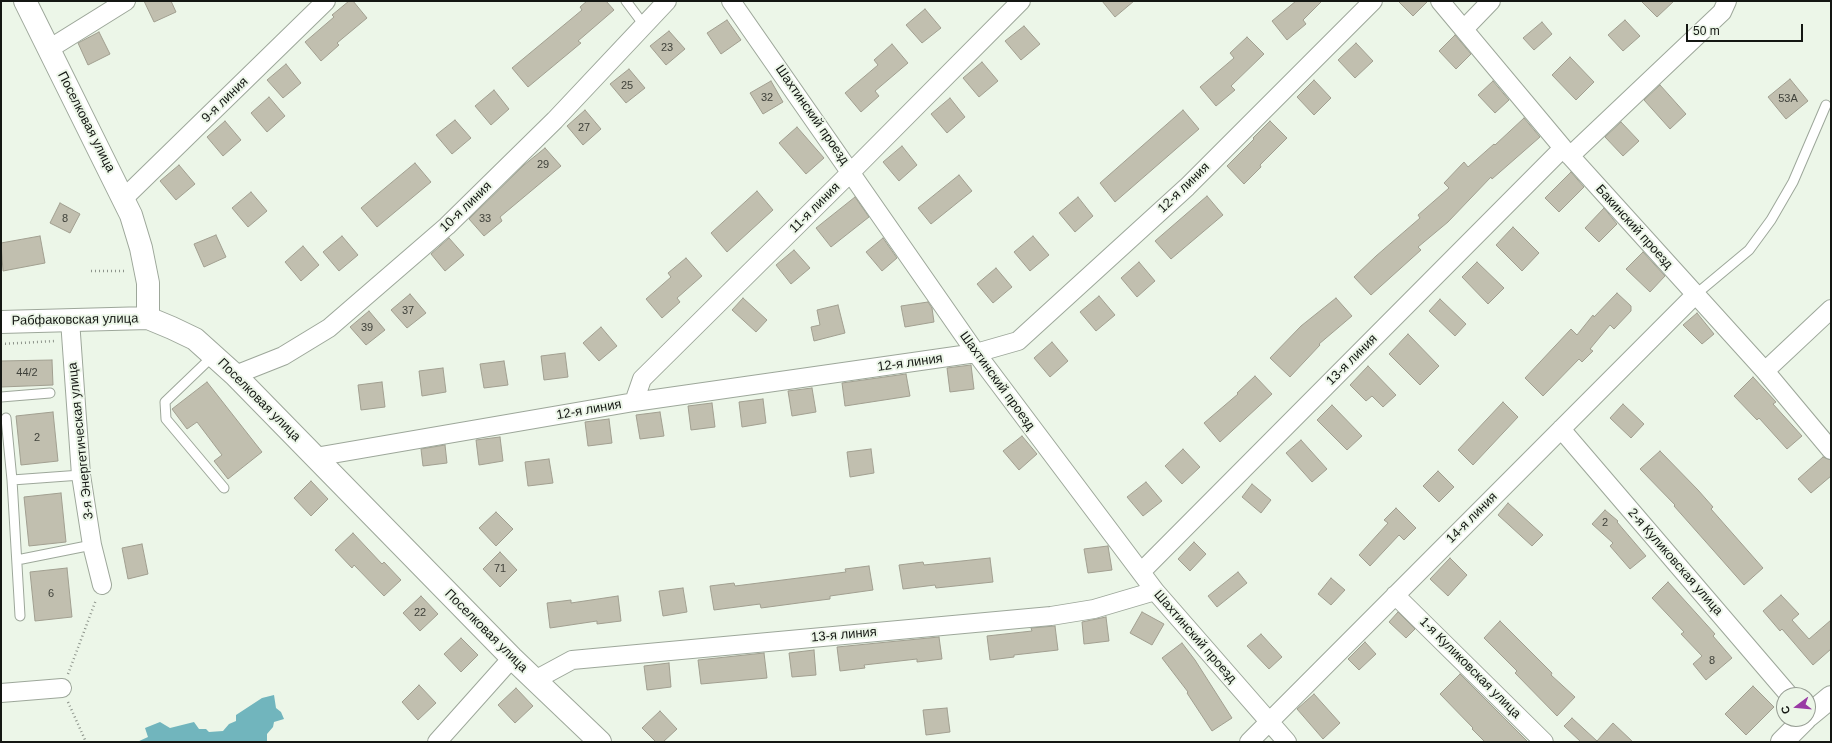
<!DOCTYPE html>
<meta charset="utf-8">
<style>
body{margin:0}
#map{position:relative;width:1832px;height:743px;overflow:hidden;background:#ecf6e8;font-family:Arial,sans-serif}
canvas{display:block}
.frame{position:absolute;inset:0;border:2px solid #141713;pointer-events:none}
.north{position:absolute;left:1776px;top:687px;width:40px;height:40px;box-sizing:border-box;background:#ecf6e8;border:1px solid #969d93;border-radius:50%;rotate:254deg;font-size:11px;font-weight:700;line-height:16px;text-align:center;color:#141713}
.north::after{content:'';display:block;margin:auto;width:14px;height:18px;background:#993ba4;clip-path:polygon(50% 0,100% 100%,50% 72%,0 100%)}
.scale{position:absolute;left:1686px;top:24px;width:117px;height:18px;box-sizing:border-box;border:2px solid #141713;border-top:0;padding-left:5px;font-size:12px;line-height:14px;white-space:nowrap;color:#141713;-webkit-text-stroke:3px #ecf6e8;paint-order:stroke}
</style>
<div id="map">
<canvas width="1832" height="743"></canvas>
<div class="frame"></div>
<div class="north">С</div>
<div class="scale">50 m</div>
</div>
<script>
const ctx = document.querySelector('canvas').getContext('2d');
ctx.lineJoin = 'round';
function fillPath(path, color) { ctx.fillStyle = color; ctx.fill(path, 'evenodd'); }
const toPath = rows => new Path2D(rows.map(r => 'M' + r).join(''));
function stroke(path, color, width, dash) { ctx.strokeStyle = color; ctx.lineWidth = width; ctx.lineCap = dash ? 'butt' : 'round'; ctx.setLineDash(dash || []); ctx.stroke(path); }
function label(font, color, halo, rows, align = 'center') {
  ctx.font = font + ' Arial,sans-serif'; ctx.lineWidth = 4; ctx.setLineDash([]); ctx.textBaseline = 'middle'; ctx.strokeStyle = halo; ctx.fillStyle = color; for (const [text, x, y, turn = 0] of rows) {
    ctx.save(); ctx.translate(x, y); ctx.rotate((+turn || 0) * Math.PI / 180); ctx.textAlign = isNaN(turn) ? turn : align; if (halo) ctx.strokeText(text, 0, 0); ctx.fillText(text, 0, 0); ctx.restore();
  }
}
fillPath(toPath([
 [274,695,276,708,281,712,284,719,274,722,273,727,267,734,267,742,137,742,148,737,145,728,160,722,170,728,194,722,199,729,206,729,209,732,223,731,229,724,236,721,236,715,262,698]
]), '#71b5bd');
const building = toPath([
 [144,1,171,1,176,12,154,22,144,1],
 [349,1,353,1,367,18,337,43,339,45,321,61,305,42,334,17,332,15,349,1],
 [587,1,606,1,614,10,578,41,581,43,528,87,512,68,582,10,580,7,587,1],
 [1102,1,1134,1,1115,17,1102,1],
 [1296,1,1322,1,1303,20,1306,24,1287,40,1272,21,1296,1],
 [1398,1,1428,1,1413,16,1398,1],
 [1641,1,1674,1,1657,17,1641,1],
 [925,9,941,28,922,43,906,25,925,9],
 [727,20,741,40,721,54,707,33,727,20],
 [1625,20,1640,36,1623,51,1608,35,1625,20],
 [1542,22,1552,34,1534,50,1523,38,1542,22],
 [1024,26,1040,44,1021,60,1005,41,1024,26],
 [669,31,685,49,666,65,650,46,669,31],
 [99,32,110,54,88,65,78,43,99,32],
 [1455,35,1471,54,1456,69,1439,51,1455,35],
 [1247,37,1264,54,1231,86,1235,90,1216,106,1200,87,1234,58,1230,53,1247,37],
 [1356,43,1373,61,1355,78,1338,60,1356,43],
 [892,44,908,63,875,91,879,96,861,112,845,93,878,65,874,60,892,44],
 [1570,57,1594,82,1576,100,1552,75,1570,57],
 [982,62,998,81,979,97,963,78,982,62],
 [286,64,301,83,283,98,267,80,286,64],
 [629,69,645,88,626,103,610,84,629,69],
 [1790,79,1808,101,1786,119,1768,97,1790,79],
 [1314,80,1331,98,1314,115,1297,97,1314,80],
 [771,81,783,102,763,114,750,93,771,81],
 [1493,81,1509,100,1495,113,1478,95,1493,81],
 [1660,85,1686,114,1670,129,1644,100,1660,85],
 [494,90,509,109,491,125,475,106,494,90],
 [269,97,285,116,267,132,251,113,269,97],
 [950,98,965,117,947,133,931,114,950,98],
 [585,110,601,129,583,145,567,126,585,110],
 [1183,110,1199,129,1115,202,1100,183,1183,110],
 [1524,118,1540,137,1492,179,1491,177,1448,222,1418,247,1421,250,1371,295,1354,277,1376,256,1420,218,1418,215,1449,188,1444,183,1464,162,1468,167,1494,144,1495,145,1524,118],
 [455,120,471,138,452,154,436,135,455,120],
 [225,121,241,140,223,156,207,137,225,121],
 [1270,121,1287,138,1260,165,1261,167,1244,184,1227,166,1254,139,1253,138,1270,121],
 [1621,122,1639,141,1623,156,1605,137,1621,122],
 [797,127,824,158,806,174,779,143,797,127],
 [902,146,917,165,899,181,883,162,902,146],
 [545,148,561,166,500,217,502,221,484,236,469,219,524,165,545,148],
 [415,163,431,182,377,227,361,208,415,163],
 [179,165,195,184,176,200,160,181,179,165],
 [1571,172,1584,187,1559,212,1545,198,1571,172],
 [959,175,972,191,931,224,918,208,959,175],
 [757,191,773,210,727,252,711,233,757,191],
 [251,192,267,211,248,227,232,208,251,192],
 [1207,196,1223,215,1171,259,1155,241,1207,196],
 [855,197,869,217,831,247,816,228,855,197],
 [1078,197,1093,216,1075,232,1059,213,1078,197],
 [60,203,80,214,70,233,50,223,60,203],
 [1604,208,1617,224,1599,242,1585,228,1604,208],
 [1513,227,1539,253,1522,271,1496,245,1513,227],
 [216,235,226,257,204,267,194,244,216,235],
 [40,236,45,263,3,271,1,243,40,236],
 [342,236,358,255,339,271,323,252,342,236],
 [1033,236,1049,255,1030,271,1014,252,1033,236],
 [449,238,464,255,445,271,431,254,449,238],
 [883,238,897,258,882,271,866,252,883,238],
 [303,246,319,265,301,281,285,262,303,246],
 [794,250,810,268,791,284,776,265,794,250],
 [1643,252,1665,276,1650,292,1626,269,1643,252],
 [686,258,702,276,677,298,680,302,662,318,646,299,671,277,668,273,686,258],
 [1139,262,1155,281,1137,297,1121,278,1139,262],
 [1477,262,1504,288,1488,304,1462,277,1477,262],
 [996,268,1012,287,993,303,977,284,996,268],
 [1617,293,1631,306,1631,311,1614,329,1610,325,1590,349,1593,351,1582,362,1579,359,1543,396,1525,378,1571,329,1577,335,1593,315,1594,317,1617,293],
 [410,294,426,313,407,328,391,310,410,294],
 [1099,296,1115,315,1096,331,1080,312,1099,296],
 [743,298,767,320,756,332,732,310,743,298],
 [1336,298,1352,316,1319,344,1320,345,1290,377,1270,358,1301,326,1336,298],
 [1440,299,1466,324,1455,336,1429,311,1440,299],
 [928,302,932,308,934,322,905,327,901,306,928,302],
 [838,305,845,333,814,341,811,327,820,325,817,310,838,305],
 [369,311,385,330,366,345,350,327,369,311],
 [1697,313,1714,334,1702,344,1683,325,1697,313],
 [601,327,617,346,599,361,583,343,601,327],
 [1408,334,1439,366,1420,385,1389,354,1408,334],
 [1052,342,1068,361,1050,377,1034,358,1052,342],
 [565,353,568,377,544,380,541,356,565,353],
 [52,360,53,385,1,387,1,361,52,360],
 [504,361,508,385,484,388,480,364,504,361],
 [971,365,974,389,950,392,947,368,971,365],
 [1368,366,1396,395,1383,407,1372,396,1366,401,1350,385,1368,366],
 [443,368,446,392,422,396,419,371,443,368],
 [906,374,910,396,845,406,842,383,906,374],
 [1255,376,1272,394,1220,442,1204,423,1238,394,1237,393,1255,376],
 [1753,377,1776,402,1773,404,1802,436,1787,449,1759,418,1757,420,1734,396,1753,377],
 [207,382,262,452,228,479,214,461,222,455,197,422,187,429,172,409,207,382],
 [382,382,385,407,361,410,358,385,382,382],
 [812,388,816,412,792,416,788,391,812,388],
 [763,399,766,423,742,427,739,402,763,399],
 [1503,402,1518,417,1473,465,1458,450,1503,402],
 [712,403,715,427,691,430,688,406,712,403],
 [1623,404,1644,424,1631,438,1610,418,1623,404],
 [1332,405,1362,436,1347,450,1317,420,1332,405],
 [53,412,58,461,21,465,16,416,53,412],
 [660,412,664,436,640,439,636,415,660,412],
 [609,419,612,443,588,446,585,422,609,419],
 [1022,436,1037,454,1019,470,1003,451,1022,436],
 [500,437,503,461,479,465,476,440,500,437],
 [1301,440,1327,469,1312,482,1286,453,1301,440],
 [445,445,447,463,423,466,421,449,445,445],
 [871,449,874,473,850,477,847,452,871,449],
 [1183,449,1200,467,1182,484,1165,466,1183,449],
 [1660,451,1698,490,1713,507,1711,509,1763,568,1744,585,1674,506,1675,505,1640,469,1660,451],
 [1823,457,1831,460,1831,476,1811,493,1798,479,1823,457],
 [549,459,553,483,528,486,525,462,549,459],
 [1438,471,1454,487,1439,502,1423,486,1438,471],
 [311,481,328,499,311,516,294,498,311,481],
 [1146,482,1162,501,1143,516,1127,497,1146,482],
 [1252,484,1271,500,1261,513,1242,497,1252,484],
 [61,493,66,542,29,546,24,497,61,493],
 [1508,503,1543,535,1532,546,1498,515,1508,503],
 [1396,508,1416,528,1404,540,1399,535,1370,566,1359,555,1388,523,1384,520,1396,508],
 [1605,510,1618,521,1617,522,1646,556,1630,569,1610,546,1613,543,1592,524,1605,510],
 [496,512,513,529,496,546,479,528,496,512],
 [353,533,382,564,384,562,401,580,384,596,354,565,352,568,335,550,353,533],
 [1194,542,1206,554,1190,571,1178,559,1194,542],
 [142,544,148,574,128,579,122,548,142,544],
 [1108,546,1112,570,1088,573,1084,549,1108,546],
 [500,552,517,570,500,587,483,569,500,552],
 [990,558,993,582,936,588,935,585,903,589,899,565,923,562,924,565,990,558],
 [1450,558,1467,575,1448,596,1430,579,1450,558],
 [869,566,873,590,830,596,830,599,806,602,761,608,760,604,714,610,710,586,734,583,735,586,846,572,845,569,869,566],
 [67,568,72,617,35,621,30,572,67,568],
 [1238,572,1247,583,1217,607,1208,596,1238,572],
 [1331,578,1345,590,1331,605,1318,594,1331,578],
 [1668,582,1715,634,1713,636,1732,658,1706,680,1693,664,1702,656,1681,634,1684,632,1652,598,1668,582],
 [683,588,687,612,663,616,659,591,683,588],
 [1781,595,1799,614,1792,620,1809,639,1831,620,1831,649,1813,665,1782,629,1780,631,1763,611,1781,595],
 [421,596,438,614,420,631,403,613,421,596],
 [618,596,621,621,597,624,597,621,550,628,547,603,571,600,571,603,618,596],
 [1142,612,1164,624,1152,645,1130,633,1142,612],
 [1398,612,1415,629,1406,638,1389,622,1398,612],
 [1106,617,1109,641,1084,644,1082,622,1106,617],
 [1500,621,1552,673,1551,675,1575,697,1557,716,1515,673,1517,671,1484,638,1500,621],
 [1055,626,1058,650,1014,655,1014,657,990,660,987,636,1032,631,1031,628,1055,626],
 [1261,634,1282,657,1269,669,1247,646,1261,634],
 [939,637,942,659,917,662,917,659,864,665,865,668,840,671,837,647,939,637],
 [461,638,478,655,461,672,444,654,461,638],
 [1365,642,1376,654,1359,670,1348,659,1365,642],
 [1182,643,1195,660,1232,718,1212,731,1187,693,1188,692,1162,658,1182,643],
 [814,650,816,675,792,677,789,653,814,650],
 [764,653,767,678,701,684,698,660,764,653],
 [669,663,671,687,647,690,644,666,669,663],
 [1460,674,1528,742,1485,742,1472,729,1473,728,1440,694,1460,674],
 [419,685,436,703,418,720,402,702,419,685],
 [1753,686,1774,707,1746,735,1725,714,1753,686],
 [516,688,533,706,515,723,498,705,516,688],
 [1314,694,1340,723,1323,739,1297,709,1314,694],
 [947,708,950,732,926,735,923,710,947,708],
 [660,711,677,729,663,742,656,742,642,728,660,711],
 [1572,718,1597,741,1613,723,1633,742,1581,742,1564,726,1572,718]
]);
fillPath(building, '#c1bfaf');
stroke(building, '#a19f90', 1);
const lane = toPath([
 [626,1,644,25],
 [1695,295,1749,250,1771,220,1793,182,1826,105],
 [214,355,165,402,166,419,224,488],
 [1,397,50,393],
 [6,418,12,480,81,475],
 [12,480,20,616],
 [17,560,92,545]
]);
const street = toPath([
 [731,1,976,353,1155,591,1287,742],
 [1440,1,1563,148,1765,371,1831,450],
 [1464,29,1491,1],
 [49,49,126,1],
 [1570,156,1722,12,1727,1],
 [124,198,326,1],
 [70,320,81,475,92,545,102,585],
 [1765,371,1831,309],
 [235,375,283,356,329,328,447,226,555,120,667,1],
 [634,402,642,379,851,172,1021,1],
 [1561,429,1789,695],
 [315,457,634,402,976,353,1018,341,1187,187,1373,1],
 [1141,572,1563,148],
 [1395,595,1544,742],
 [535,680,572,660,1051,616,1094,609,1155,591],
 [1,693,62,688],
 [437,742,512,658],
 [1249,742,1695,295]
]);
const secondary = toPath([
 [25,1,131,215,141,248,148,283,148,318],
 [1,322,148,318,172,328,195,339,235,375,512,658,600,742],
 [1808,716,1831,697],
 [1782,742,1805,719]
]);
stroke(lane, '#9da79a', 11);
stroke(street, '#9da79a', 20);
stroke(secondary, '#9da79a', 24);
stroke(toPath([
 [91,271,127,271],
 [1,344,56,341],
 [68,674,96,600],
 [68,702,86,742]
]), '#8d948b', 2.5, [1, 3]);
stroke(lane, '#fff', 9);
stroke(street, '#fff', 18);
stroke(secondary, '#fff', 22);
label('11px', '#3f413a', null, [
 ["23",667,48],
 ["25",627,86],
 ["32",767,98],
 ["53А",1788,99],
 ["27",584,128],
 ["29",543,165],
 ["8",65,219],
 ["33",485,219],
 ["37",408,311],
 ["39",367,328],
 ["44/2",27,373],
 ["2",37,438],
 ["2",1605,523],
 ["71",500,569],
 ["6",51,594],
 ["22",420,613],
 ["8",1712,661]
]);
label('13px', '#141713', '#ecf6e8', [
 ["9-я линия",225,100,-44],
 ["Шахтинский проезд",812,115,55],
 ["Поселковая улица",86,122,63],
 ["12-я линия",1184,188,-44],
 ["10-я линия",466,207,-44],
 ["11-я линия",815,208,-45],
 ["Бакинский проезд",1634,227,48],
 ["Рабфаковская улица",75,320,-1],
 ["13-я линия",1352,360,-45],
 ["12-я линия",910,363,-8],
 ["Шахтинский проезд",997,381,54],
 ["Поселковая улица",259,400,45],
 ["12-я линия",589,410,-10],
 ["3-я Энергетическая улица",81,441,-96],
 ["14-я линия",1472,518,-45],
 ["2-я Куликовская улица",1675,562,49],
 ["Поселковая улица",486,631,45],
 ["13-я линия",844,635,-5],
 ["Шахтинский проезд",1195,637,49],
 ["1-я Куликовская улица",1470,668,45]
]);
</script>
